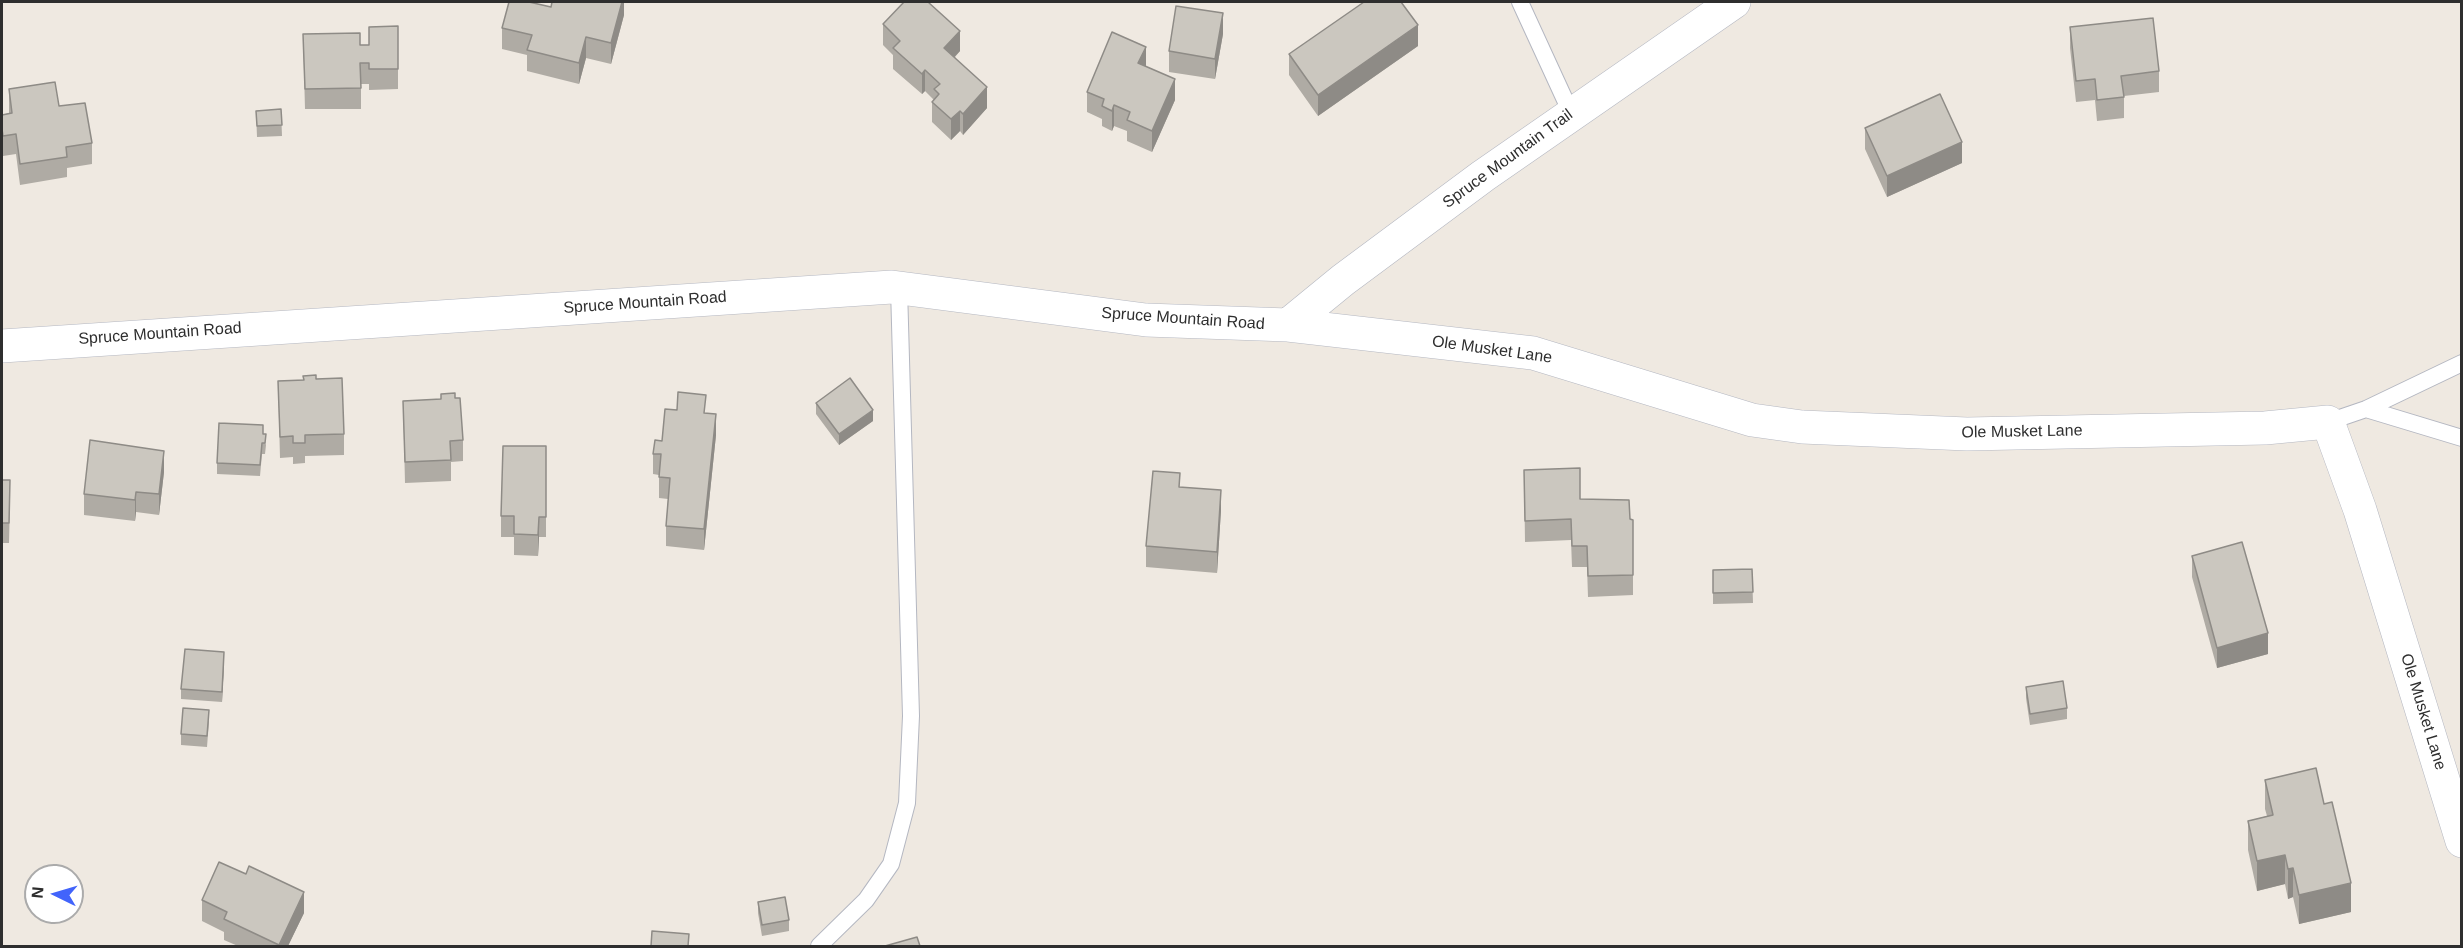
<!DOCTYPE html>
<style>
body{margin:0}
#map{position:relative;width:2463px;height:948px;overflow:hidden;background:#efe9e1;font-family:Arial,sans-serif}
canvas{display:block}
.frame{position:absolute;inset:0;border:3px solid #2e2e2e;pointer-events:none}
.north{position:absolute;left:24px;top:864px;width:60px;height:60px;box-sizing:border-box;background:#fff;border:2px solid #ababab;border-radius:50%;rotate:275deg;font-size:16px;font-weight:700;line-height:24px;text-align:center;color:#2e2e2e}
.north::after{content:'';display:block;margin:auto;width:21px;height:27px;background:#4264fb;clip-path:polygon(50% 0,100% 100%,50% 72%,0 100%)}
</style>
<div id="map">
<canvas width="2463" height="948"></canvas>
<div class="frame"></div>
<div class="north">N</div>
</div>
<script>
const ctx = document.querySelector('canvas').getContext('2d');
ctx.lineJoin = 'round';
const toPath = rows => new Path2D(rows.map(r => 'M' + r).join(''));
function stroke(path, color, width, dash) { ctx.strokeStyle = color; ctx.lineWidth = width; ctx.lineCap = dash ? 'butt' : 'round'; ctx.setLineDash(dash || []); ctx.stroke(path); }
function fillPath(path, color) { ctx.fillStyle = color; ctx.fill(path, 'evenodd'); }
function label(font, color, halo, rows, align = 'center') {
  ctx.font = font + ' Arial,sans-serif'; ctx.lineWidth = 6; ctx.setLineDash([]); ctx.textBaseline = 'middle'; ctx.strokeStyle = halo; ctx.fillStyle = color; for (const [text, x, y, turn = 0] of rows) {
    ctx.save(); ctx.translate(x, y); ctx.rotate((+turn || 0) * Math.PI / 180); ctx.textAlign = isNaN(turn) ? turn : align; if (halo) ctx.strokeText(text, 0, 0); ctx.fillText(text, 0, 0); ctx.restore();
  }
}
const service = toPath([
 [1520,2,1571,113],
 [2366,409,2462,438],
 [2328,422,2366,409,2462,363],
 [819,946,866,900,891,864,907,803,911,716,899,288]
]);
const minor = toPath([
 [1288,325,1343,280,1483,176,1734,2],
 [2,346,892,287,1146,320,1288,325,1533,353,1752,420,1802,427,1967,434,2265,428,2328,422,2360,510,2462,841]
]);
stroke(service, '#b4b7c1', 18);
stroke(minor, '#b4b7c1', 34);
stroke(service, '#fff', 16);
stroke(minor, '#fff', 33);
fillPath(toPath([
 [624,2,624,15,611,64,586,58,579,84,527,71,527,55,502,49,502,28,551,7],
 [883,24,960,51,955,57,987,108,963,135,960,131,951,140,932,122,932,102,934,100,925,91,922,94,893,69,893,55,883,45],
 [398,26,398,89,369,90,369,84,361,84,361,109,305,109,303,34,360,45,369,45,369,27],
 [2070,27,2159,71,2159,92,2124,96,2124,118,2097,121,2095,100,2076,102,2070,48],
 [1223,34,1215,79,1169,72,1169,51],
 [1418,46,1318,116,1289,75,1289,54],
 [1146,66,1175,100,1152,152,1127,141,1127,131,1114,126,1112,131,1102,126,1102,119,1087,112,1087,92],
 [9,89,59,106,92,143,92,164,67,168,67,177,20,185,16,154,3,156,2,150,2,115,9,113],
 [281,109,282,136,257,137,256,111],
 [1865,128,1962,163,1887,197,1865,149],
 [316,379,344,434,344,455,305,456,305,463,293,464,293,457,280,458,278,381],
 [455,398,463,440,463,461,451,462,451,481,405,483,403,401],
 [816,403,873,421,839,445,816,414],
 [706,413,716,435,704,550,666,546,666,526,668,499,659,498,659,475,653,474,653,454],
 [263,434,266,445,265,454,262,454,260,476,217,474,217,463],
 [546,446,546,537,539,537,538,556,514,555,514,537,501,537,501,516],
 [1524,470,1580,499,1630,519,1633,520,1633,595,1588,597,1587,567,1572,567,1571,540,1525,542],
 [164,472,159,515,136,512,135,521,84,515,84,494],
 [2,480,10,501,9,543,2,543],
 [1180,487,1221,510,1217,573,1146,567,1146,546],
 [2192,556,2268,654,2217,668,2192,577],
 [1752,569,1753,603,1713,604,1713,570],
 [224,663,222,702,181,699,181,689],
 [2026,687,2067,708,2067,719,2030,725,2026,698],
 [209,721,207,747,181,745,181,734],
 [2265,780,2351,912,2299,924,2293,897,2288,899,2285,884,2257,891,2248,850,2248,821,2267,816,2265,809],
 [202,900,304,913,288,946,238,946,224,940,224,932,202,921],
 [758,902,789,920,789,931,762,936,758,913]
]), '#afaba4');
fillPath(toPath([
 [622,2,624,2,624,15,611,64,611,43],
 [1223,13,1223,34,1215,79,1215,59],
 [1418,25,1418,46,1318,116,1318,95],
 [960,31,960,51,944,68,944,48],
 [586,37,586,58,579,84,579,63],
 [1146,47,1146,68,1138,63],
 [925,70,925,91,922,94,922,74],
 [1175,79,1175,100,1152,152,1152,131],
 [987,87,987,108,963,135,963,114],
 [1114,105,1114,126,1112,131,1112,111],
 [960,111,960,131,951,140,951,119],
 [1962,142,1962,163,1887,197,1887,176],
 [873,410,873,421,839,445,839,434],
 [716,414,716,435,704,550,704,529],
 [164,451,164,472,159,515,159,494],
 [1221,490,1221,510,1217,573,1217,552],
 [136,492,136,512,135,521,135,500],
 [539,517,539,537,538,556,538,535],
 [2268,633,2268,654,2217,668,2217,648],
 [224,652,224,663,222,702,222,692],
 [2285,855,2285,884,2257,891,2257,861],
 [2293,868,2293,897,2288,899,2288,869],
 [2351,883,2351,912,2299,924,2299,895],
 [304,892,304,913,288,946,279,946]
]), '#8e8b86');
const building = toPath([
 [509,2,529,2,551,7,552,2,622,2,611,43,586,37,579,63,527,50,532,35,502,28,509,2],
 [904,2,928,2,960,31,944,48,987,87,963,114,960,111,951,119,932,102,939,94,934,89,940,84,925,70,922,74,893,48,900,41,883,24,904,2],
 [1364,2,1401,2,1418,25,1318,95,1289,54,1364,2],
 [1176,6,1223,13,1215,59,1169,51,1176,6],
 [2153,18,2159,71,2121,76,2124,97,2097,100,2095,79,2076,81,2070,27,2153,18],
 [398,26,398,69,369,69,369,63,360,63,361,88,305,89,303,34,360,33,360,45,369,45,369,27,398,26],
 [1112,32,1146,47,1138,63,1175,79,1152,131,1127,120,1130,112,1114,105,1112,111,1102,106,1104,99,1087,92,1112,32],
 [55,82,59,106,85,103,92,143,66,147,67,157,20,164,16,134,3,136,2,129,2,115,12,113,9,89,55,82],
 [1940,94,1962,142,1887,176,1865,128,1940,94],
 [281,109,282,125,257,126,256,111,281,109],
 [316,375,316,379,342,378,344,434,305,435,305,443,293,443,293,436,280,437,278,381,304,380,303,376,316,375],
 [850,378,873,410,839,434,816,403,850,378],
 [678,392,706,395,704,413,716,414,704,529,666,526,670,478,659,477,661,454,653,454,655,440,662,441,665,409,677,410,678,392],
 [455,393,455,398,460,398,463,440,450,441,451,460,405,462,403,401,441,399,441,394,455,393],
 [219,423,263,425,263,434,266,434,265,443,262,443,260,465,217,463,219,423],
 [90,440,164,451,159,494,136,492,135,500,84,494,90,440],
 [503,446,546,446,546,517,539,517,538,535,514,534,514,516,501,516,503,446],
 [1580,468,1580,499,1629,500,1630,519,1633,520,1633,575,1588,576,1587,546,1572,546,1571,519,1525,521,1524,470,1580,468],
 [1153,471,1180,473,1179,487,1221,490,1217,552,1146,546,1153,471],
 [2,480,10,480,9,523,2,523,2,480],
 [2242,542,2268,633,2217,648,2192,556,2242,542],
 [1752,569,1753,592,1713,593,1713,570,1752,569],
 [185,649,224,652,222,692,181,689,185,649],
 [2063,681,2067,708,2030,714,2026,687,2063,681],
 [183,708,209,710,207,736,181,734,183,708],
 [2316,768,2324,804,2332,802,2351,883,2299,895,2293,868,2288,869,2285,855,2257,861,2248,821,2273,815,2265,780,2316,768],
 [219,862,246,874,249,866,304,892,279,945,224,919,227,912,202,900,219,862],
 [785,897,789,920,762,925,758,902,785,897],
 [652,931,689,934,688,946,651,946,652,931],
 [917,937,920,946,885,946,917,937]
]);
fillPath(building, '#cbc7bf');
stroke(building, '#8e8b86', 1.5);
label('16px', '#2e2e2e', '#fff', [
 ["Spruce Mountain Trail",1508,159,-36],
 ["Spruce Mountain Road",645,303,-4],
 ["Spruce Mountain Road",1183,319,4],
 ["Spruce Mountain Road",160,334,-4],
 ["Ole Musket Lane",1492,350,8],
 ["Ole Musket Lane",2022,432,-1],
 ["Ole Musket Lane",2423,712,73]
]);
</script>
